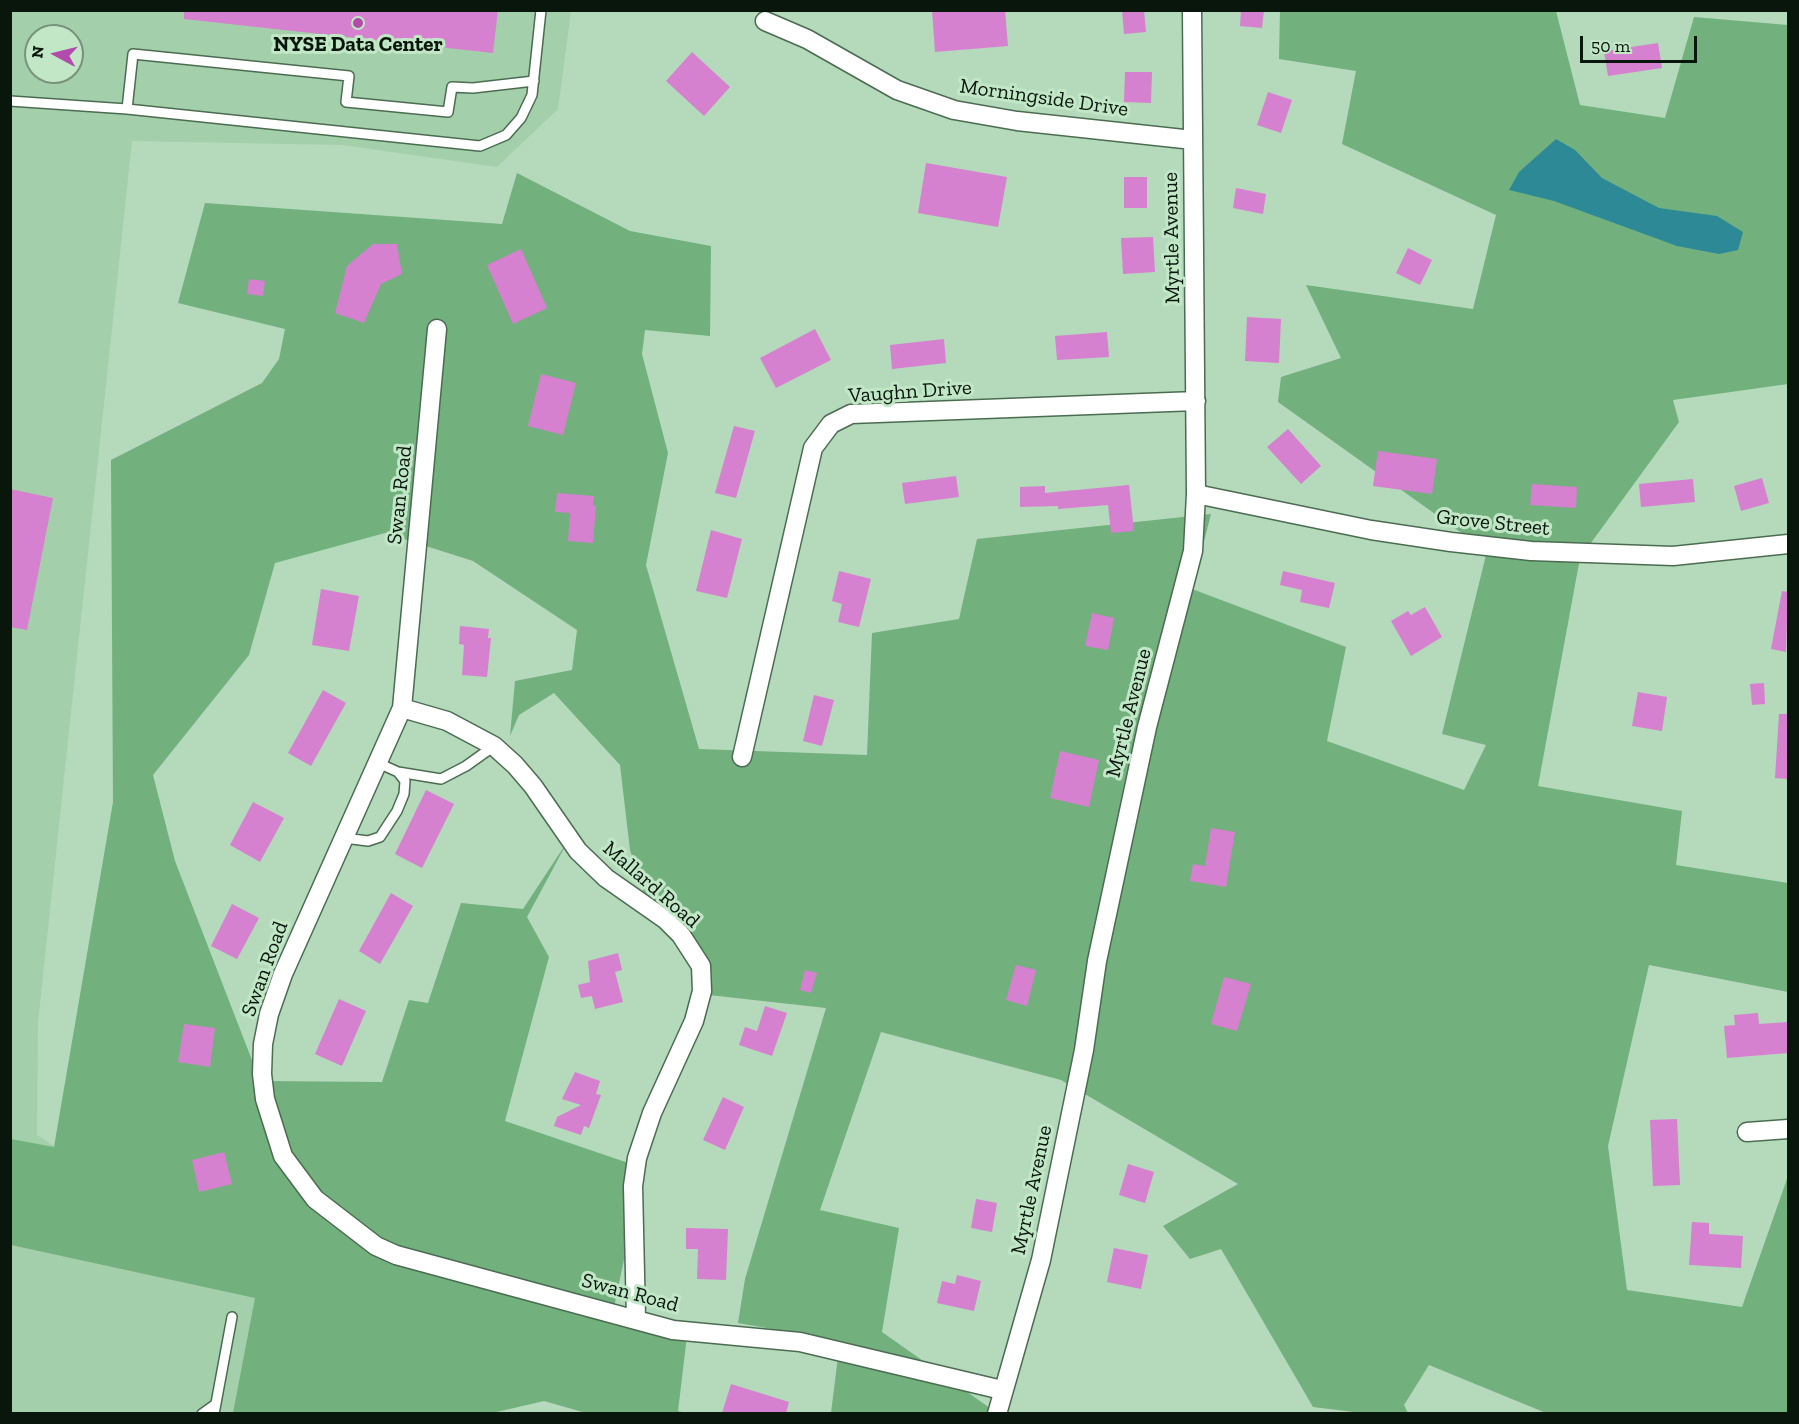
<!DOCTYPE html>
<style>
body{margin:0}
#map{position:relative;width:1799px;height:1424px;overflow:hidden;background:#b5d9bb;font-family:"Zilla Slab",serif}
canvas{display:block}
.frame{position:absolute;inset:0;border:12px solid #09160c;pointer-events:none}
.north{position:absolute;left:24px;top:24px;width:60px;height:60px;box-sizing:border-box;background:#c1e7c7;border:2px solid #77937c;border-radius:50%;rotate:277deg;font-size:16px;font-weight:700;line-height:24px;text-align:center;color:#09160c}
.north::after{content:'';display:block;margin:auto;width:21px;height:27px;background:#b34bad;clip-path:polygon(50% 0,100% 100%,50% 72%,0 100%)}
.scale{position:absolute;left:1580px;top:36px;width:117px;height:27px;box-sizing:border-box;border:3px solid #09160c;border-top:0;padding-left:8px;font-size:18px;line-height:21px;white-space:nowrap;color:#09160c;-webkit-text-stroke:4px #c1e7c7;paint-order:stroke}
</style>
<div id="map">
<canvas width="1799" height="1424"></canvas>
<div class="frame"></div>
<div class="north">N</div>
<div class="scale">50 m</div>
</div>
<script>
const ctx = document.querySelector('canvas').getContext('2d');
ctx.lineJoin = 'round';
function fillPath(path, color) { ctx.fillStyle = color; ctx.fill(path, 'evenodd'); }
const toPath = rows => new Path2D(rows.map(r => 'M' + r).join(''));
function stroke(path, color, width, dash) { ctx.strokeStyle = color; ctx.lineWidth = width; ctx.lineCap = dash ? 'butt' : 'round'; ctx.setLineDash(dash || []); ctx.stroke(path); }
function label(font, color, halo, rows, align = 'center') {
  ctx.font = font + ' "Zilla Slab",serif'; ctx.lineWidth = 6; ctx.setLineDash([]); ctx.textBaseline = 'middle'; ctx.strokeStyle = halo; ctx.fillStyle = color; for (const [text, x, y, turn = 0] of rows) {
    ctx.save(); ctx.translate(x, y); ctx.rotate((+turn || 0) * Math.PI / 180); ctx.textAlign = isNaN(turn) ? turn : align; if (halo) ctx.strokeText(text, 0, 0); ctx.fillText(text, 0, 0); ctx.restore();
  }
}
fillPath(toPath([
 [10,11,571,11,558,109,497,167,342,145,132,141,38,1022,37,1135,264,1279,249,1413,11,1413],
 [36,36,72,36,72,72,36,72]
]), '#a4cfab');
fillPath(toPath([
 [1280,11,1556,11,1580,105,1665,118,1694,17,1788,25,1788,384,1673,400,1679,422,1580,558,1538,786,1682,811,1676,865,1788,883,1788,992,1649,965,1608,1146,1627,1290,1742,1307,1788,1176,1788,1413,1546,1413,1429,1365,1404,1405,1408,1413,1362,1413,1313,1407,1221,1249,1190,1259,1163,1226,1238,1184,1061,1080,881,1032,820,1210,899,1228,882,1332,997,1413,831,1413,840,1341,738,1323,745,1279,826,1008,709,995,700,950,643,891,630,850,620,765,554,693,519,715,510,736,515,681,572,670,577,630,473,561,385,533,275,563,249,655,153,775,175,861,260,1081,382,1082,409,1000,428,1003,461,903,523,909,569,839,527,917,549,957,505,1121,643,1168,612,1317,687,1336,678,1411,685,1413,586,1413,544,1401,488,1414,233,1413,255,1298,11,1245,11,1139,54,1147,113,802,111,460,262,383,279,359,285,329,178,303,205,203,502,224,517,173,630,231,711,246,710,336,645,330,642,354,668,453,646,565,699,749,867,755,872,633,959,619,977,539,1211,514,1192,589,1346,647,1327,741,1464,790,1486,745,1442,734,1487,551,1278,402,1281,377,1341,358,1306,285,1473,309,1496,215,1342,144,1356,71,1279,59]
]), '#72b07e');
fillPath(toPath([
 [1556,139,1575,150,1602,178,1659,208,1717,216,1743,232,1738,250,1719,254,1677,246,1554,201,1509,190,1519,172]
]), '#2e8997');
fillPath(toPath([
 [184,10,498,10,493,53,184,19],
 [932,10,1005,10,1008,46,935,52],
 [1122,10,1144,10,1146,32,1124,34],
 [1241,10,1264,10,1262,28,1240,26],
 [1658,43,1662,68,1608,76,1604,51],
 [692,52,730,87,704,116,666,81],
 [1125,72,1152,72,1151,103,1124,102],
 [1268,92,1292,100,1281,133,1257,125],
 [926,163,1007,177,998,227,918,213],
 [1124,177,1147,177,1147,208,1124,208],
 [1236,188,1266,194,1263,214,1233,208],
 [1153,237,1155,272,1123,274,1121,238],
 [373,244,397,244,402,274,381,284,364,323,335,313,347,266],
 [1408,248,1432,260,1420,285,1396,273],
 [521,249,547,308,513,324,487,265],
 [249,279,265,281,263,296,247,294],
 [1247,317,1281,319,1279,363,1245,361],
 [815,329,831,360,776,388,760,358],
 [1107,332,1109,357,1057,360,1055,336],
 [944,339,946,363,892,369,890,345],
 [541,374,576,383,563,435,528,426],
 [734,426,755,431,736,498,715,493],
 [1288,429,1321,466,1301,484,1267,447],
 [1378,451,1437,459,1432,494,1373,486],
 [956,476,959,497,905,504,902,483],
 [1762,478,1769,503,1741,511,1734,486],
 [1693,479,1695,502,1641,507,1639,484],
 [1532,484,1577,487,1576,508,1530,505],
 [1129,485,1134,531,1111,533,1108,505,1058,509,1058,506,1020,507,1020,487,1045,486,1045,493],
 [10,489,53,498,27,630,10,627],
 [557,493,594,496,593,505,596,506,593,543,568,541,570,513,555,512],
 [711,530,742,539,727,598,696,591],
 [839,571,871,579,859,627,838,622,842,604,832,601],
 [1283,571,1335,583,1329,608,1300,602,1302,590,1280,585],
 [321,589,359,596,349,651,312,645],
 [1782,591,1788,592,1786,652,1771,649],
 [1425,607,1442,637,1411,656,1391,621,1408,611,1411,615],
 [1092,613,1114,618,1108,650,1085,646],
 [460,626,489,629,488,638,491,638,487,677,462,675,464,645,459,644],
 [1764,683,1765,704,1752,705,1750,684],
 [323,690,346,703,311,766,288,753],
 [1638,692,1667,697,1662,731,1632,726],
 [814,695,834,700,822,746,803,741],
 [1779,714,1788,714,1788,779,1775,778],
 [1060,751,1099,760,1089,807,1050,798],
 [426,790,454,804,422,868,395,854],
 [253,802,284,818,260,862,230,845],
 [1211,828,1235,832,1226,887,1190,881,1193,864,1205,866],
 [391,893,413,906,380,964,359,951],
 [232,904,259,918,237,959,211,946],
 [618,953,622,970,615,972,623,1002,595,1009,592,996,581,998,578,985,590,982,588,961],
 [1016,965,1036,970,1027,1006,1006,1000],
 [805,970,817,973,811,993,800,990],
 [1224,977,1251,984,1237,1031,1211,1024],
 [339,999,366,1011,342,1066,315,1054],
 [765,1006,787,1013,772,1056,739,1045,745,1027,757,1031],
 [1758,1013,1759,1024,1788,1022,1788,1053,1727,1058,1724,1026,1735,1025,1734,1015],
 [184,1024,215,1028,210,1067,178,1062],
 [575,1072,600,1081,596,1094,601,1095,589,1128,584,1126,581,1135,554,1126,557,1117,581,1105,562,1099],
 [723,1097,744,1107,725,1150,703,1140],
 [1677,1119,1680,1185,1653,1186,1650,1120],
 [224,1152,232,1184,199,1192,192,1160],
 [1128,1164,1154,1172,1145,1203,1119,1195],
 [976,1199,997,1203,992,1232,971,1228],
 [1692,1222,1709,1223,1709,1234,1743,1236,1741,1268,1689,1265],
 [686,1228,728,1229,726,1280,697,1279,698,1249,686,1249],
 [1114,1248,1148,1255,1141,1289,1107,1282],
 [957,1275,981,1281,974,1311,937,1303,942,1281,955,1284],
 [731,1384,789,1402,786,1413,722,1413]
]), '#d581cf');
const service = toPath([
 [10,101,127,109,480,146,506,135,521,118,532,95,541,10],
 [127,109,133,54,349,76,346,102,448,112,452,87,473,88,534,81],
 [398,772,441,779,466,766,494,746],
 [344,838,368,841,380,837,397,811,404,794,405,781,398,772,378,763],
 [202,1414,216,1404],
 [214,1414,232,1317]
]);
const minor = toPath([
 [765,21,807,39,897,90,954,110,1017,121,1193,140],
 [437,329,402,708,283,974,269,1014,263,1044,262,1074,265,1099,283,1156,315,1199,376,1246,396,1255,673,1330,800,1342,1002,1390],
 [1196,494,1371,530,1451,542,1531,551,1673,556,1788,544],
 [402,708,447,721,494,746,515,765,533,786,578,851,606,878,666,920,681,935,701,966,702,991,694,1021,652,1113,637,1158,633,1186,636,1318],
 [742,757,813,448,831,424,851,414,1196,401],
 [1747,1132,1788,1129],
 [997,1414,1041,1260,1084,1050,1097,961,1147,727,1193,551,1196,494,1192,10]
]);
stroke(service, '#4b6c51', 12);
stroke(minor, '#4b6c51', 21);
stroke(toPath([
 [869,10,869,11]
]), '#6e8873', 3, [6, 3]);
stroke(service, '#fff', 9);
stroke(minor, '#fff', 18);
for (const [x, y, r, color] of [
 [358,23,6,"#b34bad"]
]) { const dot = new Path2D(); dot.arc(x, y, r, 0, 2 * Math.PI); ctx.fillStyle = color; ctx.fill(dot); stroke(dot, '#c1e7c7', 2); }
label('bold 21px', '#09160c', '#c1e7c7', [
 ["NYSE Data Center",358,45]
]);
label('21px', '#09160c', '#c1e7c7', [
 ["Morningside Drive",1044,98,8],
 ["Myrtle Avenue",1172,238,-91],
 ["Vaughn Drive",910,392,-4],
 ["Swan Road",400,495,-84],
 ["Grove Street",1493,523,6],
 ["Myrtle Avenue",1129,713,-76],
 ["Mallard Road",651,885,41],
 ["Swan Road",265,969,-70],
 ["Myrtle Avenue",1032,1190,-78],
 ["Swan Road",630,1293,15]
]);
</script>
